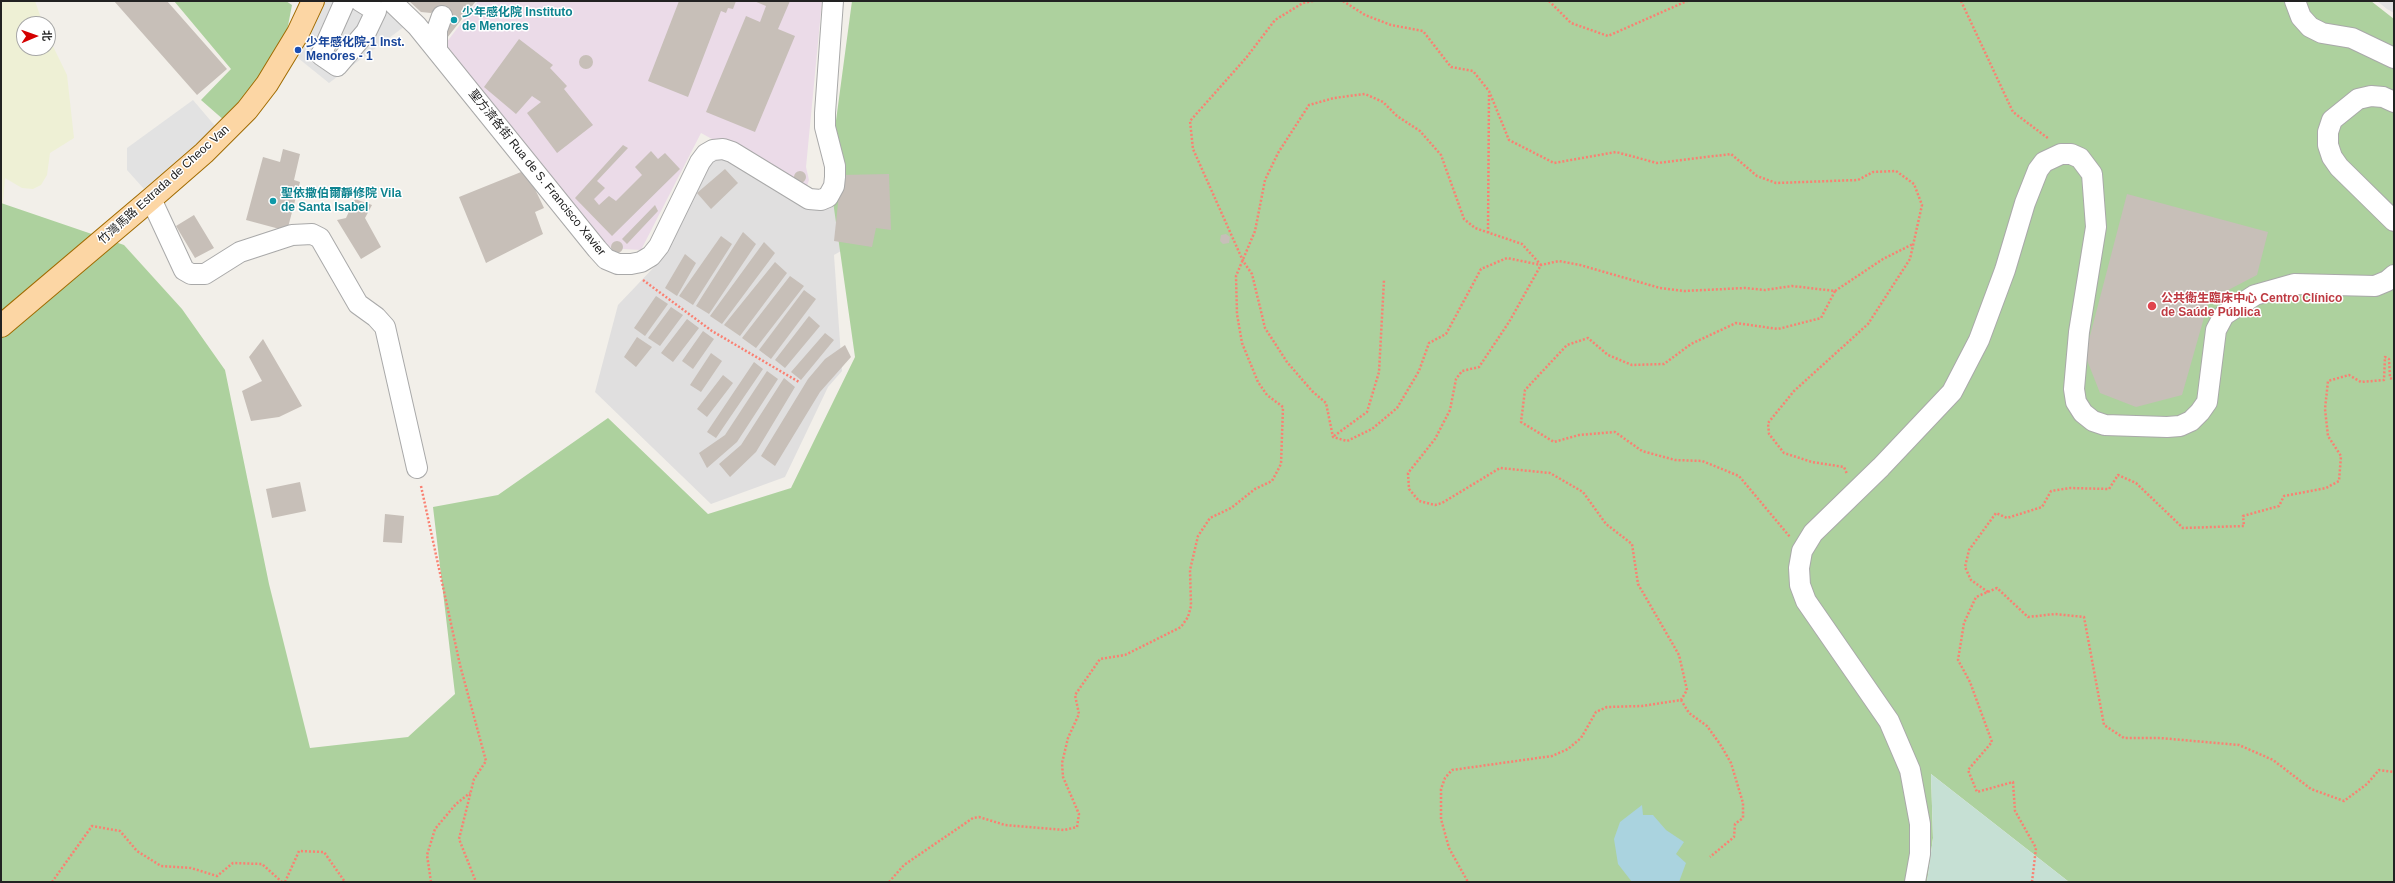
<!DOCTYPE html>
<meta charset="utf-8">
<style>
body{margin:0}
#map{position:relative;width:2395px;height:883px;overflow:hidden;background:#f2efe9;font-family:Arial,"Noto Sans SC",sans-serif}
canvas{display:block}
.frame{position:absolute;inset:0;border:2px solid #222;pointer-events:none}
.north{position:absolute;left:16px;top:16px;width:40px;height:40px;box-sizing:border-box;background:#fff;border:1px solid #a7a7a7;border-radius:50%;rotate:88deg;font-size:11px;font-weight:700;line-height:16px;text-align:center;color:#222}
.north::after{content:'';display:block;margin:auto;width:14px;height:18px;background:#d40000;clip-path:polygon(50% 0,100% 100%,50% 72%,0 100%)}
</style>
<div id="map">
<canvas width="2395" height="883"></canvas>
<div class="frame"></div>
<div class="north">北</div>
</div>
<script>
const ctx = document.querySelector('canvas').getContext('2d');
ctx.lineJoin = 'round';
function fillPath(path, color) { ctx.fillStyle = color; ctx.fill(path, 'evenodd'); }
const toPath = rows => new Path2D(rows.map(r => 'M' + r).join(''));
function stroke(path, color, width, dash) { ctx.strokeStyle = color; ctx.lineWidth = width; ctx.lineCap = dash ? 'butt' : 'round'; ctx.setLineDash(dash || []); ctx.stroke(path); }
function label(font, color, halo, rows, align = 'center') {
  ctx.font = font + ' Arial,"Noto Sans SC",sans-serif'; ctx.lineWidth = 3; ctx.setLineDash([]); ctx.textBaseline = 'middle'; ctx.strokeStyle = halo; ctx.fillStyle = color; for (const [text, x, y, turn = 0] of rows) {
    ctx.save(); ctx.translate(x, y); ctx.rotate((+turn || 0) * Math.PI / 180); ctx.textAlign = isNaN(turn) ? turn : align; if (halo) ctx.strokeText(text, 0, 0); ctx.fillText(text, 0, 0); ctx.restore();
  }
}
fillPath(toPath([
 [728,157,813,209,837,193,848,247,834,255,842,371,828,387,785,477,711,504,595,392,618,305,656,265,703,168,710,160]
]), '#e0dfdf');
fillPath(toPath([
 [478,1,822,1,806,167,809,180,807,186,802,188,701,133,641,250,623,249,618,253,612,251,611,247,604,246,452,56,446,43]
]), '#ebdbe8');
fillPath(toPath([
 [1,1,35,1,43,24,24,24,24,48,48,48,48,36,67,75,74,138,50,153,47,175,41,185,33,189,22,188,5,178,1,228]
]), '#eef0d5');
fillPath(toPath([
 [174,1,286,1,292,5,287,31,275,61,225,121,201,100,231,69],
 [852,1,2371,1,2394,19,2394,882,2069,882,1931,774,1933,838,1927,882,1,882,1,203,124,245,182,309,225,370,269,584,310,748,408,737,455,694,433,507,498,495,608,418,708,514,791,488,855,357,829,173]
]), '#add19e');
fillPath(toPath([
 [1931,774,2069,882,1927,882,1933,838]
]), '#c6e0d4');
fillPath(toPath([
 [323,1,383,1,409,23,329,83,298,58],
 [2377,1,2394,1,2394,13,2387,9],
 [193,100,216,127,144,189,127,170,127,148]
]), '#e2e2e2');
fillPath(toPath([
 [1642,805,1643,815,1653,815,1666,830,1684,842,1676,854,1686,863,1679,882,1632,882,1618,864,1614,839,1620,822]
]), '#aad3df');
fillPath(toPath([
 [114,1,167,1,227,69,197,95],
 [409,1,476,1,447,38,436,9,431,13,421,12],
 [679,1,736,1,733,9,728,8,726,13,721,11,688,97,648,81],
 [754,1,790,1,778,29,795,36,755,132,706,112,746,16,760,22,766,6],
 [519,39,553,65,550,68,567,86,564,89,593,125,557,153,527,113,541,102,532,96,516,114,484,87],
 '579 62a7 7 0 1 1 14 0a7 7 0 1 1-14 0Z',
 [623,145,628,148,597,181,605,188,594,199,599,205,609,196,616,201,642,175,635,167,651,151,658,159,665,153,680,169,612,236,575,198],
 [283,149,300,154,294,180,300,182,287,231,246,220,263,157,280,162],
 [725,169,738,183,711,209,697,193],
 [526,170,544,208,535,212,543,234,486,263,459,197],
 '794 177a6 6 0 1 1 12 0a6 6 0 1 1-12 0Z',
 [889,174,891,230,876,228,872,247,834,241,841,175],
 [2127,194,2268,232,2257,275,2209,300,2182,395,2136,407,2100,393,2085,355],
 [355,199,372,205,365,218,381,247,361,259,337,220,346,218],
 [655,205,658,211,627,244,622,239],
 [194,215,214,248,195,258,176,226],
 [743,232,756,244,709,314,696,306],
 [1226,234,1230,237,1229,243,1223,244,1220,241,1221,235],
 [721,236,732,244,693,305,679,296],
 '611 247a6 6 0 1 1 12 0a6 6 0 1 1-12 0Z',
 [764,242,775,253,722,324,710,316],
 [685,254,696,263,677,296,665,288],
 [775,262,787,273,740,336,724,325],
 [790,276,804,286,756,348,742,338],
 [804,290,816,299,771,359,759,350],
 [656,296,668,304,645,336,634,328],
 [671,307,683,315,660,346,648,338],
 [809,316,820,326,785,368,775,360],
 [687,319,699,328,673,362,661,353],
 [703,331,714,339,693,369,682,361],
 [825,333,834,340,801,380,791,372],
 [637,337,652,347,636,367,624,357],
 [263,339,302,406,279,417,251,421,242,391,262,381,249,357],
 [845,345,851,357,820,392,775,466,761,456,808,379,825,359],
 [711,353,722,361,701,392,690,385],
 [754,362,763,369,716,438,707,432],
 [767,371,778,379,737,442,707,468,699,453,725,435],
 [723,375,733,383,707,417,697,409],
 [784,378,795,387,756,452,730,477,719,464,741,445],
 [300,482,306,511,272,518,266,489],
 [385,514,404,516,402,543,383,542]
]), '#c7bfb8');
const minor = toPath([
 [345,1,321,55,337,66,366,32,376,11,360,1],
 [391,1,417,26,597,249,606,259,618,264,631,264,641,262,651,256,659,246,700,162,706,154,713,150,723,149,732,152,809,199,821,200,828,197,834,186,835,177,835,166,825,127,825,113,833,1],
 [2295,1,2301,17,2310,27,2322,33,2352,38,2394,58],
 [437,51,437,30,442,16],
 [2394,102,2383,97,2371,96,2358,99,2332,120,2328,132,2328,145,2332,157,2339,167,2394,221],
 [151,199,184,270,191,274,205,274,240,252,292,235,312,234,320,238,358,304,376,317,385,327,417,468],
 [1915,882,1920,854,1920,824,1910,770,1889,721,1806,601,1800,585,1799,568,1802,551,1813,533,1881,467,1952,392,1979,340,2005,270,2025,203,2038,170,2044,162,2061,154,2071,154,2080,158,2092,174,2096,227,2079,332,2074,389,2076,402,2083,413,2093,421,2105,425,2167,427,2180,426,2191,421,2200,412,2207,402,2216,330,2224,315,2255,295,2294,284,2375,286,2387,281,2394,275]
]);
const major = toPath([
 [1,326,151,199,204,153,247,110,267,84,298,33,313,1]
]);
stroke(minor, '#a9a9a9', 22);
stroke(major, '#a06b00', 24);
stroke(toPath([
 [1313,1,1303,3,1275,20,1246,58,1190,121,1193,149,1243,261,1252,274,1265,328,1287,362,1312,391,1326,403,1333,437,1347,441,1372,429,1397,408,1419,371,1429,343,1446,334,1481,269,1507,258,1541,265,1559,261,1580,265,1660,288,1684,291,1745,288,1765,290,1792,286,1835,291,1821,318,1778,329,1736,323,1691,344,1664,364,1632,365,1608,355,1588,338,1567,345,1525,390,1521,422,1554,442,1579,435,1615,432,1642,451,1675,460,1702,461,1739,476,1790,537],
 [1343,1,1365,15,1391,25,1423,31,1451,67,1473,71,1489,91,1509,140,1554,163,1616,152,1657,163,1731,154,1757,176,1776,183,1858,180,1873,172,1896,171,1914,184,1922,205,1910,259,1868,324,1794,391,1768,423,1769,434,1784,453,1812,462,1844,467,1847,474],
 [1549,1,1571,23,1608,36,1687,1],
 [1961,1,2013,112,2049,139],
 [1488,233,1489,94],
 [643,280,712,331,799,382],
 [1835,291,1883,259,1913,244],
 [1334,436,1367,412,1379,372,1384,280],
 [421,486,460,665,486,761,474,779,459,839,476,882],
 [1988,592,1971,580,1965,567,1969,550,1996,513,2007,518,2042,507,2051,491,2070,488,2109,489,2118,475,2136,483,2183,528,2244,526,2243,516,2279,506,2284,496,2326,488,2339,481,2341,456,2328,436,2325,409,2328,381,2349,375,2361,382,2384,380,2385,357,2389,359,2390,378,2394,380],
 [1681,700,1689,713,1707,726,1720,744,1731,763,1743,803,1743,818,1735,824,1734,837,1710,857],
 [52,882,92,826,120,831,137,851,161,866,191,868,217,876,233,863,262,864,282,882],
 [285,882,299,851,324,852,345,882],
 [431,882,427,855,435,829,456,804,470,793],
 [889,882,904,865,973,818,979,817,1005,825,1064,830,1077,827,1079,814,1063,777,1062,763,1068,738,1079,714,1075,695,1100,659,1125,655,1181,627,1188,617,1191,606,1190,570,1198,536,1210,518,1231,508,1255,489,1272,481,1281,464,1283,407,1267,395,1258,382,1242,343,1237,314,1236,276,1255,231,1265,180,1278,153,1309,105,1334,98,1365,94,1383,102,1397,116,1420,131,1441,155,1464,219,1475,228,1522,244,1541,265,1509,322,1479,367,1462,371,1456,379,1450,410,1435,439,1408,473,1409,489,1419,501,1435,505,1442,503,1500,468,1550,473,1583,492,1606,524,1632,544,1638,584,1679,655,1687,690,1681,700,1642,706,1607,707,1596,712,1581,738,1568,749,1552,756,1452,770,1445,778,1441,789,1441,819,1449,848,1468,882],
 [2032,882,2036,848,2015,811,2013,782,1977,792,1968,770,1992,742,1970,682,1958,660,1964,623,1976,597,1997,588,2028,617,2055,614,2084,617,2104,725,2124,738,2160,738,2239,745,2273,760,2311,789,2344,801,2367,784,2379,770,2394,772]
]), '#fa8072', 2.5, [2, 2]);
stroke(minor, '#fff', 20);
stroke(major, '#fcd6a4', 22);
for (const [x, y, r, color] of [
 [454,20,4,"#0f9aa8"],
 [298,50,4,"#1a4fb4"],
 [273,201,4,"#0f9aa8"],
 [2152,306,5,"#e0444e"]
]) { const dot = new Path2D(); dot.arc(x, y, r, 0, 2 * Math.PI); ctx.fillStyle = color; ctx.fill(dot); stroke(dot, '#fff', 1.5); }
label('bold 12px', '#0d838f', '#fff', [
 ["少年感化院 Instituto",462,13],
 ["de Menores",462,27],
 ["聖依撒伯爾靜修院 Vila",281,194],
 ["de Santa Isabel",281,208]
], 'left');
label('bold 12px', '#164399', '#fff', [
 ["少年感化院-1 Inst.",306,43],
 ["Menores - 1",306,57]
], 'left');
label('12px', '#222', '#fff', [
 ["聖方濟各街 Rua de S. Francisco Xavier",537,173,51],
 ["竹灣馬路 Estrada de Cheoc Van",164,185,-42]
]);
label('bold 12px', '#be3a42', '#fff', [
 ["公共衛生臨床中心 Centro Clínico",2161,299],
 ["de Saúde Pública",2161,313]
], 'left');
</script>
